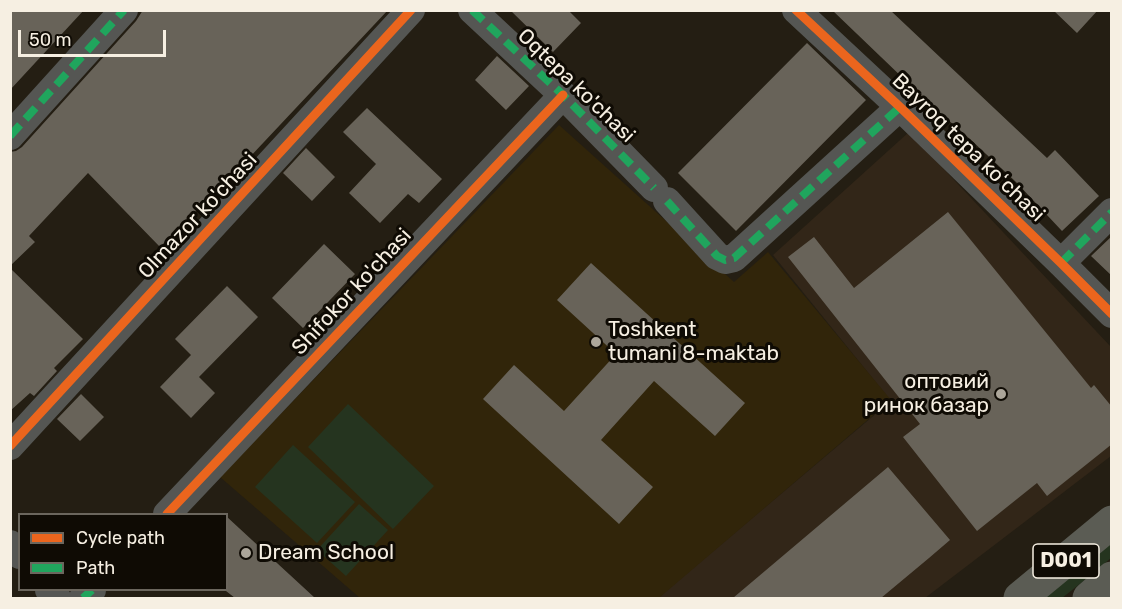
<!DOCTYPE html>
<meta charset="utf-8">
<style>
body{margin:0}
#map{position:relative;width:1122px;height:609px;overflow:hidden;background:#241e13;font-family:Rubik,sans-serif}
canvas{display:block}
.frame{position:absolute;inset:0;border:12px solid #f6efe2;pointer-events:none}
.legend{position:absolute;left:18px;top:513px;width:210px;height:78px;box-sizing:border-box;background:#0f0b04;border:2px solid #6b665d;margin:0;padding:8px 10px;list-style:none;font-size:18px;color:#f6efe2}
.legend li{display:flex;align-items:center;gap:12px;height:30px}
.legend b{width:30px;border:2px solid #6b665d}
.scale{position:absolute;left:18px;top:30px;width:148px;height:27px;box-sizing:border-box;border:3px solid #f6efe2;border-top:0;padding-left:8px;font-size:18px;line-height:21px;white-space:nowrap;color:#f6efe2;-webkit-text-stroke:4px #0f0b04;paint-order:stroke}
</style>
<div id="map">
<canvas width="1122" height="609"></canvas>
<div class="frame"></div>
<ul class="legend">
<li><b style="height:8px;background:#eb651d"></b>Cycle path</li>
<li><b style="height:8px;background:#20a55d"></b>Path</li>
</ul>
<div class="scale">50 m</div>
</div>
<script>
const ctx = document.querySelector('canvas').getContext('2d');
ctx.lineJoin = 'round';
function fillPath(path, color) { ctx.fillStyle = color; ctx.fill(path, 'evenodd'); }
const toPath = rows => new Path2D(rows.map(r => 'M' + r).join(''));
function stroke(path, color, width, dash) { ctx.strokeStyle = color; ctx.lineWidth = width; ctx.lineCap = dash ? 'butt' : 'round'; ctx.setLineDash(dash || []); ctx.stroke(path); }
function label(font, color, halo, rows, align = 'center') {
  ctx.font = font + ' Rubik,sans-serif'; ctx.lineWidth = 6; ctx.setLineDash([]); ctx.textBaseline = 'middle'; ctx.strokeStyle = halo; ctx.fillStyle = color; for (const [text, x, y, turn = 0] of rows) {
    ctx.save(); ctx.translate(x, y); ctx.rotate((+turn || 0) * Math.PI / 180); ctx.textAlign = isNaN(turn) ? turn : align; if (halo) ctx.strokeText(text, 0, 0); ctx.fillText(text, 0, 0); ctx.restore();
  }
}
fillPath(toPath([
 [909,132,1111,347,1111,456,925,598,660,598,659,597,891,401,773,255]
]), '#322618');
fillPath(toPath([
 [559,125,734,282,768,252,891,400,659,598,360,598,220,477]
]), '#31250a');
fillPath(toPath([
 [348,404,434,486,393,529,308,447],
 [293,445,355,502,317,543,255,487],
 [359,504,388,530,346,576,317,550],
 [1111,540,1111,558,1081,583,1062,598,1040,598]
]), '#25341f');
fillPath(toPath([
 [10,10,84,10,10,90],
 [143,10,388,10,248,159,160,247,88,173,29,236,35,242,10,266,10,152,16,151,22,147,136,21],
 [510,10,568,10,581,23,553,52],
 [832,10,890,10,1047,158,1055,150,1099,196,1062,231,1016,182,971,140,930,104],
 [1053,10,1098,10,1077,33],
 [807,43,866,100,736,231,678,173],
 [497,56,529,86,506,110,475,80],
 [367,108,442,179,419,203,408,194,380,223,349,193,376,164,343,132],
 [306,148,335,177,312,201,283,173],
 [948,212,1091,388,1094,385,1112,407,1112,444,1047,496,1037,483,977,531,903,437,920,424,788,257,814,237,854,288],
 [1112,236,1112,276,1091,256],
 [324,244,355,274,303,328,272,298],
 [591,263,745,403,715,436,654,381,601,440,653,487,619,524,483,399,514,365,564,411,616,354,557,300],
 [10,268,83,339,54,368,57,371,34,396,30,393,10,411],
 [227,286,258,317,199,377,215,393,191,418,160,387,191,355,175,339],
 [81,394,104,417,80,441,57,419],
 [888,467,950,540,929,558,881,598,733,598],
 [226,516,252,540,315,598,235,598,226,591]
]), '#686359');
stroke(toPath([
 [472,10,563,95,654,188],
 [796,10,900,107,1061,263,1112,314],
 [10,136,124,10],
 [667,201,717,256,725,260,734,258,900,107],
 [1061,263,1112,212],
 [10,446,411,10],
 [167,514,563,95],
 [10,544,20,555],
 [49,590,57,598],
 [83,598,92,590]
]), '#555653', 28);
stroke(toPath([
 [1020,598,1112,522],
 [1089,598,1112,578]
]), '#5b5c54', 33);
stroke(toPath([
 [472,10,563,95,654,188],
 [10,136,124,10],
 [667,201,717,256,725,260,734,258,900,107],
 [1061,263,1112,212],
 [83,598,92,590]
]), '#20a55d', 8, [15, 8]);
stroke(toPath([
 [796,10,900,107,1061,263,1112,314],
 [10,446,411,10],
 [167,514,563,95]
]), '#eb651d', 9);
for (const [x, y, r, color] of [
 [596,342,6,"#aca69a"],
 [1001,394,6,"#aca69a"],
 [246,553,6,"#aca69a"]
]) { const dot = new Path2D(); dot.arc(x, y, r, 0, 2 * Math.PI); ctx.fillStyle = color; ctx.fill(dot); stroke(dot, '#0f0b04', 2); }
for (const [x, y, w] of [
 [1066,561,66]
]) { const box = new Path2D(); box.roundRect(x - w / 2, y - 17, w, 34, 4.5); ctx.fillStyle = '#0f0b04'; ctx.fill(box); stroke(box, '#f6efe2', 1.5); }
label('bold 20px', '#f6efe2', null, [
 ["D001",1066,561]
]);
label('21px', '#f6efe2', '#0f0b04', [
 ["Oqtepa ko'chasi",576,86,44],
 ["Bayroq tepa koʻchasi",968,148,44],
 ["Olmazor ko'chasi",198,216,-47],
 ["Shifokor ko'chasi",352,292,-47]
]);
label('21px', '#f6efe2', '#0f0b04', [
 ["Toshkent",608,330],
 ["tumani 8-maktab",608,354],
 ["оптовий",989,382,"right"],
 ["ринок базар",989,406,"right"],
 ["Dream School",258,553]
], 'left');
</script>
